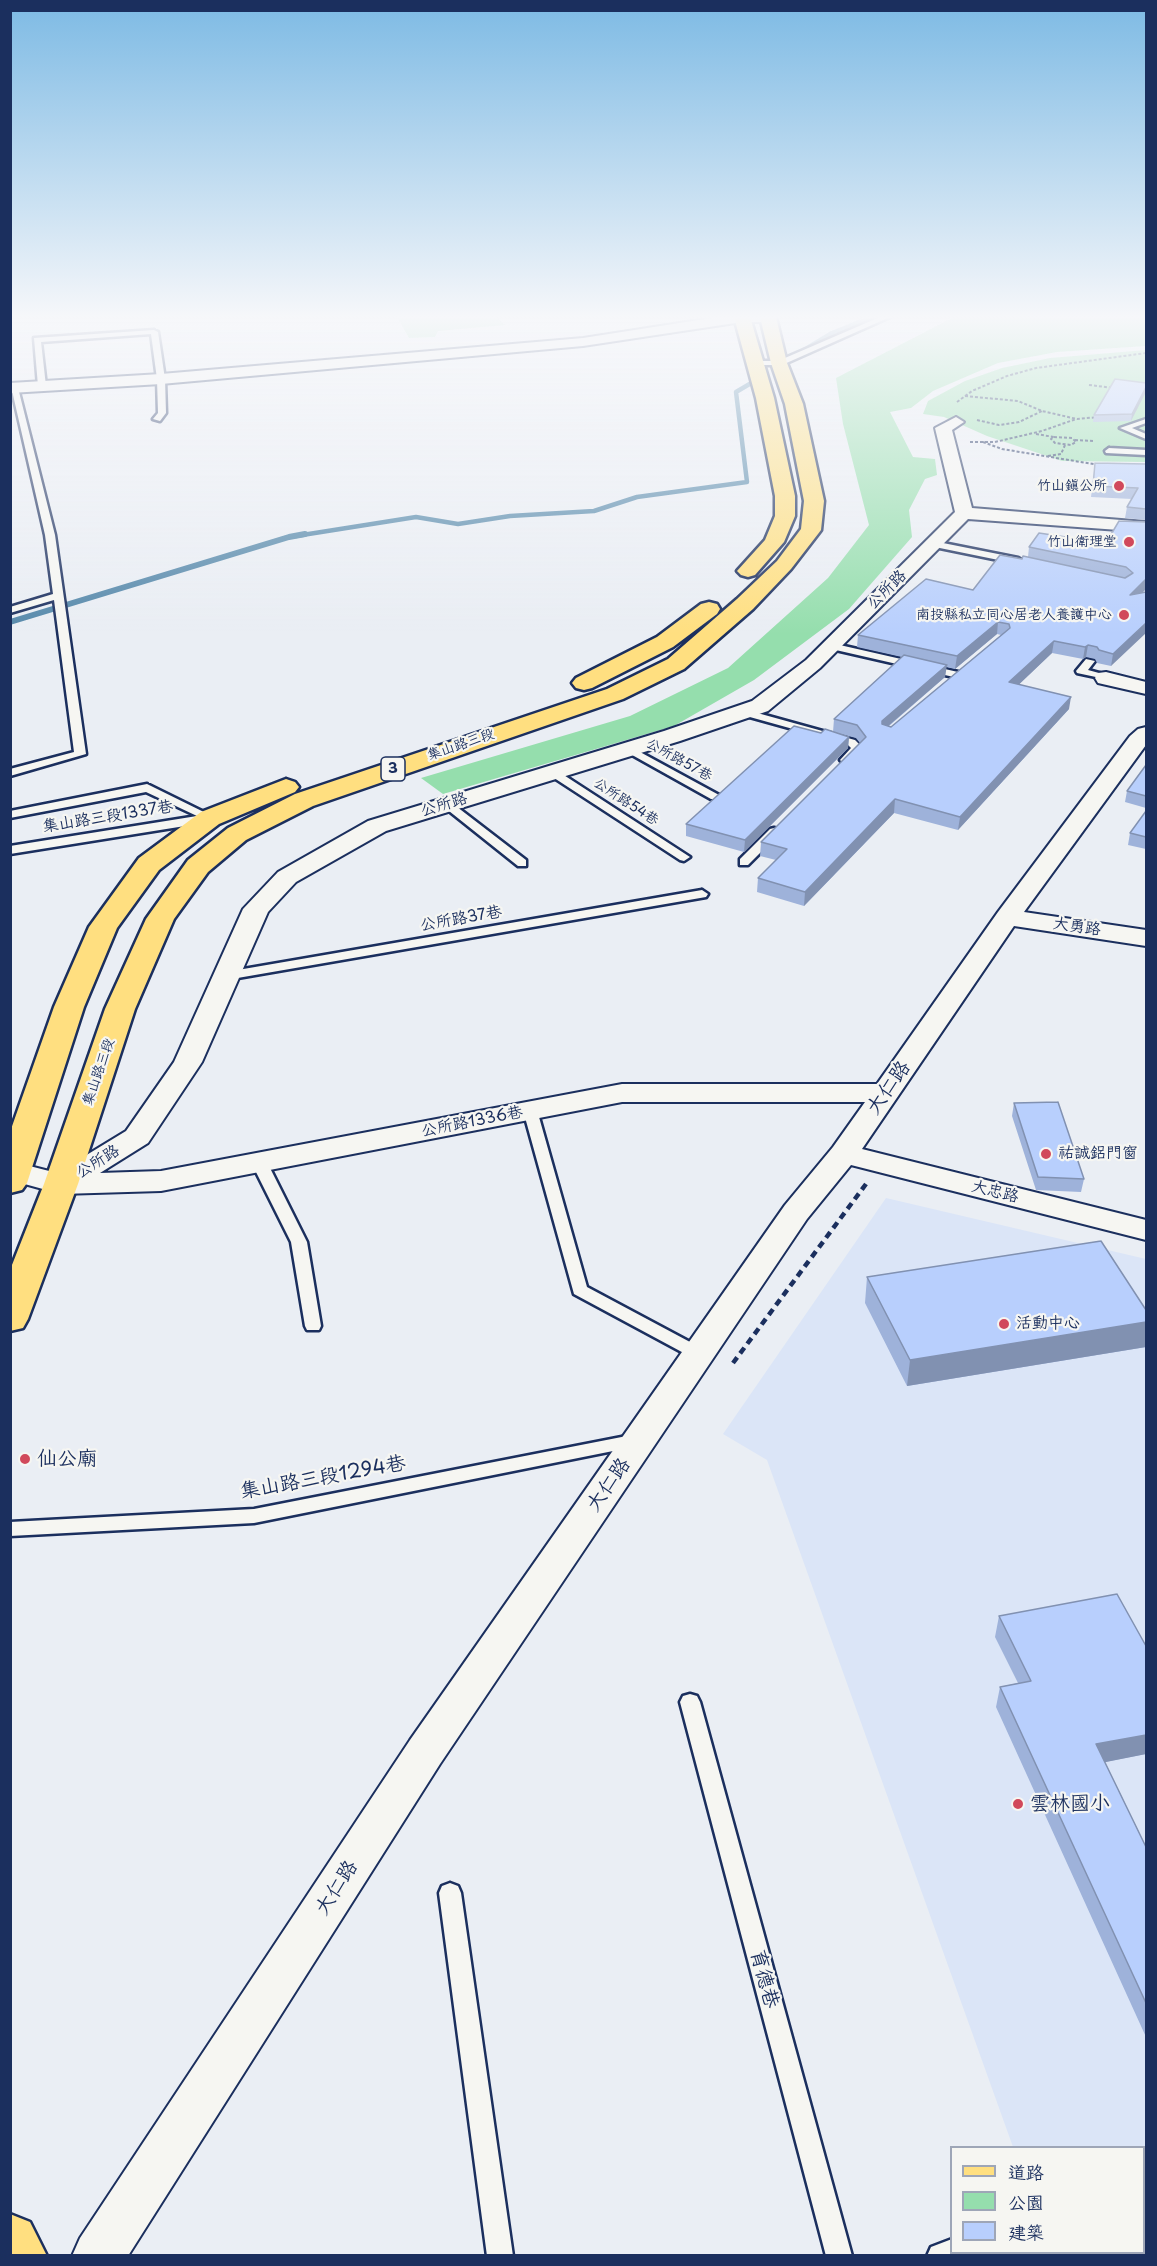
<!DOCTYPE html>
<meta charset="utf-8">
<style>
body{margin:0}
#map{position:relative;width:1157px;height:2266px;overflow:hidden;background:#eaeef4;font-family:"Playpen Sans","LXGW WenKai TC",sans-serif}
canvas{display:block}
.frame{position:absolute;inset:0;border:12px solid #1b2f5e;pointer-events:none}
.legend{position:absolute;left:950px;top:2146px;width:195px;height:108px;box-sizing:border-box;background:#f6f6f2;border:2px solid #9ea6b7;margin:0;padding:8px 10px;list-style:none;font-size:18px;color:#1b2f5e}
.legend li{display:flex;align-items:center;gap:12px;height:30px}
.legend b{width:30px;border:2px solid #9ea6b7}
</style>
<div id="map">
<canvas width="1157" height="2266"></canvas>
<div class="frame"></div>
<ul class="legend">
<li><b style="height:8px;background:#ffdf80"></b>道路</li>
<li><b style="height:16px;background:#95dead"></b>公園</li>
<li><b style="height:16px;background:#b8cffd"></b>建築</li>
</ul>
</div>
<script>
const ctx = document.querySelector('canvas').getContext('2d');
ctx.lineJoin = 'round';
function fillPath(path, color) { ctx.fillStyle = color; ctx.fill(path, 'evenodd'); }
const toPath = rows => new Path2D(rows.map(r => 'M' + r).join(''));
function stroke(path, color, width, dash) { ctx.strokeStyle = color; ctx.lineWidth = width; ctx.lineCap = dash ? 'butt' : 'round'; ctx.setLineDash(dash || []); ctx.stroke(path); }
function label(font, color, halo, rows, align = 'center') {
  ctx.font = font + ' "Playpen Sans","LXGW WenKai TC",sans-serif'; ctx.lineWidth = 4.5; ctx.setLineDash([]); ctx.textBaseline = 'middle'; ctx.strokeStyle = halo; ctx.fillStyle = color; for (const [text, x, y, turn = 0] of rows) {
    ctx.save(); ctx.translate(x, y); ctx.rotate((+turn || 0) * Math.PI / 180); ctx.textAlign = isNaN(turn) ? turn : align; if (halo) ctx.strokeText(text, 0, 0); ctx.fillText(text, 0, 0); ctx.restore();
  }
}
fillPath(toPath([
 [886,1198,1146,1259,1146,2255,1052,2255,1051,2253,1144,2252,1144,2148,1013,2147,767,1460,723,1434]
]), '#dbe5f7');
fillPath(toPath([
 [397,317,496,317,505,325,438,331,435,337,409,338],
 [1146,317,1146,346,1057,352,998,363,933,391,911,408,890,412,913,457,935,459,937,475,925,479,909,510,912,537,849,609,754,680,674,726,443,794,421,778,630,716,728,668,828,578,869,525,843,424,836,378,952,318],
 [1146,350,1146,462,1062,461,987,436,944,417,923,414,928,401,965,381,1002,368,1050,358]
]), '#95dead');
stroke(toPath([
 [794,356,832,333,872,317],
 [296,536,416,517,458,524,510,516,594,511,637,497,747,482,736,392,753,382]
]), '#58a', 4.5);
stroke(toPath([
 [10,622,289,537,305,534]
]), '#58a', 6);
const lane = toPath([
 [880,317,890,317,782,365,754,365,750,363,754,361,778,361,880,317],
 [154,330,158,332,165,379,166,413,160,421,153,419,158,413,157,379,151,334,41,342,46,386,42,388,38,386,34,338,154,330],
 [11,386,18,388,55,535,86,754,10,776,10,769,74,752,54,600,10,613,10,607,53,594,45,535,11,386],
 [1146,419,1146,423,1132,428,1146,434,1146,439,1120,428,1146,419],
 [1109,448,1146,450,1146,455,1106,453,1105,451,1109,448],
 [933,541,1018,558,1023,561,1018,564,930,546,930,542,933,541],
 [831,643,958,672,963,675,958,678,827,648,827,644,831,643],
 [1086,659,1095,661,1088,670,1110,676,1110,680,1077,673,1076,671,1086,659],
 [743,709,855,740,863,748,850,762,842,762,840,760,851,748,847,744,739,714,738,712,743,709],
 [629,746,719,795,721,797,719,799,711,799,625,751,625,747,629,746],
 [552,769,556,770,690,857,684,861,680,860,548,774,546,772,552,769],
 [147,784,216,818,210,822,10,854,10,846,197,816,146,792,10,818,10,811,147,784],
 [448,800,526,860,526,866,518,866,444,807,442,804,448,800],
 [774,828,778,829,778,835,748,865,740,865,740,859,770,829,774,828],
 [702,890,708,894,706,897,226,980,219,976,226,972,702,890],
 [530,1106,537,1110,587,1287,705,1350,708,1354,705,1358,693,1358,574,1294,523,1110,530,1106],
 [259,1157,267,1162,307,1242,321,1326,319,1330,307,1330,305,1326,291,1242,251,1162,259,1157],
 [637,1434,643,1435,646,1440,643,1445,254,1523,10,1536,10,1522,254,1509,637,1434],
 [690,1694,697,1696,700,1702,852,2256,826,2256,680,1702,683,1696,690,1694],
 [450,1883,458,1886,461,1893,513,2256,487,2256,439,1893,442,1886,450,1883],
 [952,2239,952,2252,965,2252,963,2256,927,2256,931,2247,952,2239]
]);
const street = toPath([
 [718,317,775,318,768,322,742,322,583,346,161,384,10,393,10,383,161,374,583,338,718,317],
 [956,417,964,422,952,430,972,508,1146,522,1146,532,968,519,820,668,768,711,680,741,386,831,296,882,268,912,202,1062,148,1143,100,1173,161,1171,622,1084,877,1084,998,912,1130,736,1138,729,1146,727,1146,745,1024,912,1146,930,1146,946,1014,926,862,1149,1146,1220,1146,1240,851,1165,807,1219,440,1764,128,2256,72,2256,80,2238,410,1740,785,1205,833,1147,865,1102,622,1102,161,1191,61,1194,10,1180,10,1161,57,1173,126,1131,174,1062,243,909,278,872,368,821,664,731,752,701,806,660,955,512,935,428,956,417],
 [1106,672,1146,682,1146,694,1098,683,1095,678,1098,673,1106,672]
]);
const primary = toPath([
 [734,317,750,317,774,398,795,496,795,516,784,542,755,575,748,577,741,575,737,571,765,540,775,516,775,496,756,398,734,317],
 [760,317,776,317,787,363,803,404,824,501,821,530,818,534,791,569,753,609,684,669,623,699,313,806,246,840,208,872,174,919,135,1009,78,1184,28,1319,23,1328,10,1331,10,1270,44,1184,105,1009,146,919,188,860,228,828,295,794,607,689,668,659,737,599,777,561,801,529,804,501,785,404,771,363,760,317],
 [709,602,717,604,720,609,717,614,673,647,592,688,584,690,576,688,572,683,576,678,657,637,701,604,709,602],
 [286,779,295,782,299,787,295,792,219,824,159,870,117,928,84,1007,27,1183,22,1190,10,1193,10,1132,54,1007,89,927,139,858,201,812,286,779],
 [10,2214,30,2222,47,2256,10,2256,10,2214]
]);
stroke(lane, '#1b2f5e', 5);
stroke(street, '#1b2f5e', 4);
stroke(primary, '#1b2f5e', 5);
stroke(toPath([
 [1089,385,1114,388],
 [965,396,1018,401,1042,411,1077,419,1099,417],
 [957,402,972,391,1007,376,1036,368,1146,353],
 [977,420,999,425,1019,422,1042,411],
 [1036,434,1054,437],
 [1054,437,1072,438,1076,442,1071,445,1055,443,1051,439,1054,437],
 [1075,440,1095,441],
 [970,442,995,442,1042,431,1076,419],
 [983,442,1002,449,1099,465],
 [1048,456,1061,454,1065,445]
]), '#1b2f5e', 2, [3, 2]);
stroke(toPath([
 [733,1363,866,1184]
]), '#1b2f5e', 4.5, [7, 5]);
fillPath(lane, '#f6f6f2');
fillPath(street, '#f6f6f2');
fillPath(primary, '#ffdf80');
fillPath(toPath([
 [1146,383,1131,421,1093,422,1094,415],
 [1095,463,1146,464,1146,520,1125,518,1127,507,1132,499,1091,497],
 [1146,522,1146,589,1143,592,1111,666,1097,663,1095,659,1086,657,1083,659,1052,653,1018,685,1069,709,958,830,894,813,804,906,757,892,758,878,776,860,760,856,761,842,860,743,856,738,833,732,849,737,848,748,744,852,686,836,686,824,821,733,833,732,834,719,902,657,857,647,858,635,973,590,1022,559,1028,557,1029,547,1106,543],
 [997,634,1001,635,891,727,889,726,945,677,946,667,955,669],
 [1146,765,1146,808,1125,802,1127,791],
 [1146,811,1146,849,1128,845,1130,833],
 [1014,1103,1084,1179,1081,1192,1036,1190,1012,1116],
 [867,1277,1146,1310,1146,1347,907,1386,865,1303],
 [999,1616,1146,1754,1105,1762,1146,1847,1146,2037,996,1707,1000,1687,1018,1683,995,1637]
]), '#9eb2da');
fillPath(toPath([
 [1146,387,1146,392,1131,421,1132,414],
 [1146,579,1146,589,1128,606,1130,595],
 [998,622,997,634,955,669,957,656],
 [1146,623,1146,633,1111,666,1113,654],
 [1054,641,1052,653,1008,695,1009,682],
 [1088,645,1086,657,1083,659,1085,647],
 [947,665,945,677,880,733,882,721],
 [1071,697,1069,709,958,830,960,817],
 [849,737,848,748,744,852,745,840],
 [895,799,894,813,804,906,805,892],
 [1146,1322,1146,1347,907,1386,910,1360],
 [1146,1735,1146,1754,1091,1765,1096,1744]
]), '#8191b1');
const building = toPath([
 [1115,379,1146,383,1146,387,1132,414,1094,415,1115,379],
 [1095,463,1146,464,1146,509,1127,507,1138,488,1093,486,1095,463],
 [1119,521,1146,522,1146,579,1130,595,1146,592,1146,623,1113,654,1099,650,1097,647,1088,645,1085,647,1054,641,1009,682,1071,697,960,817,895,799,805,892,758,878,787,849,761,842,866,737,857,725,834,719,904,655,947,665,882,721,882,724,891,727,1010,628,1009,624,998,622,957,656,858,635,926,579,973,590,1000,555,1022,559,1023,556,1125,578,1133,573,1126,567,1029,547,1039,533,1106,543,1119,521],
 [794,726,821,733,825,729,849,737,745,840,686,824,794,726],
 [1146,765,1146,796,1127,791,1146,765],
 [1146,811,1146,837,1130,833,1146,811],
 [1058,1102,1084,1179,1038,1177,1014,1103,1058,1102],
 [1101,1241,1146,1310,1146,1322,910,1360,867,1277,1101,1241],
 [1117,1594,1146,1646,1146,1735,1096,1744,1146,1847,1146,2003,1000,1687,1031,1681,999,1616,1117,1594]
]);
fillPath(building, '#b8cffd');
stroke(building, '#8191b1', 1.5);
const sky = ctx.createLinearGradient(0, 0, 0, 634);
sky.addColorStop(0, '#7dbae4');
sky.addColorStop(0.5, '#f6f7fa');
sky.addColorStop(1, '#f6f7fa00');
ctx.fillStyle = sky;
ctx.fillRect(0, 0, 1157, 634);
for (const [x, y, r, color] of [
 [1119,486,6,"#d1495b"],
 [1129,542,6,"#d1495b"],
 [1124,615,6,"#d1495b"],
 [1046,1154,6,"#d1495b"],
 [1004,1324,6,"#d1495b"],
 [25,1459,6,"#d1495b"],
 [1018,1804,6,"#d1495b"]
]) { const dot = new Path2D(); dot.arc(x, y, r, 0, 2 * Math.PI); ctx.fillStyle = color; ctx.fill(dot); stroke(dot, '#f6f6f2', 2); }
label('14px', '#1b2f5e', '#f6f6f2', [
 ["竹山鎮公所",1107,486],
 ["竹山衛理堂",1117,542],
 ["南投縣私立同心居老人養護中心",1112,615]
], 'right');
label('14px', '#1b2f5e', '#f6f6f2', [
 ["集山路三段",461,745,-19],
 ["公所路57巷",679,760,29],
 ["公所路54巷",626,802,33],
 ["集山路三段",99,1072,-71]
]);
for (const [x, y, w] of [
 [393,769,24]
]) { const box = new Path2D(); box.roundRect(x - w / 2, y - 12, w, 24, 4.5); ctx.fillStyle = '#f6f6f2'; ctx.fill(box); stroke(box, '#1b2f5e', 1.5); }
label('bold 15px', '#1b2f5e', null, [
 ["3",393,769]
]);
label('16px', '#1b2f5e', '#f6f6f2', [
 ["公所路",887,590,-45],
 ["公所路",444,805,-17],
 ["集山路三段1337巷",108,817,-9],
 ["公所路37巷",461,919,-10],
 ["大勇路",1077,927,8],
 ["公所路1336巷",472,1122,-11],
 ["公所路",98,1162,-32],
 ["大忠路",995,1192,14]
]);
label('16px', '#1b2f5e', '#f6f6f2', [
 ["祐誠鋁門窗",1058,1154],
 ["活動中心",1016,1324]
], 'left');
label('20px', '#1b2f5e', '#f6f6f2', [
 ["大仁路",889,1088,-55],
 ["集山路三段1294巷",323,1478,-10],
 ["大仁路",609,1485,-55],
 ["大仁路",337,1888,-57],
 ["育德巷",764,1979,75]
]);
label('20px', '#1b2f5e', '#f6f6f2', [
 ["仙公廟",37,1459],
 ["雲林國小",1030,1804]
], 'left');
</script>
